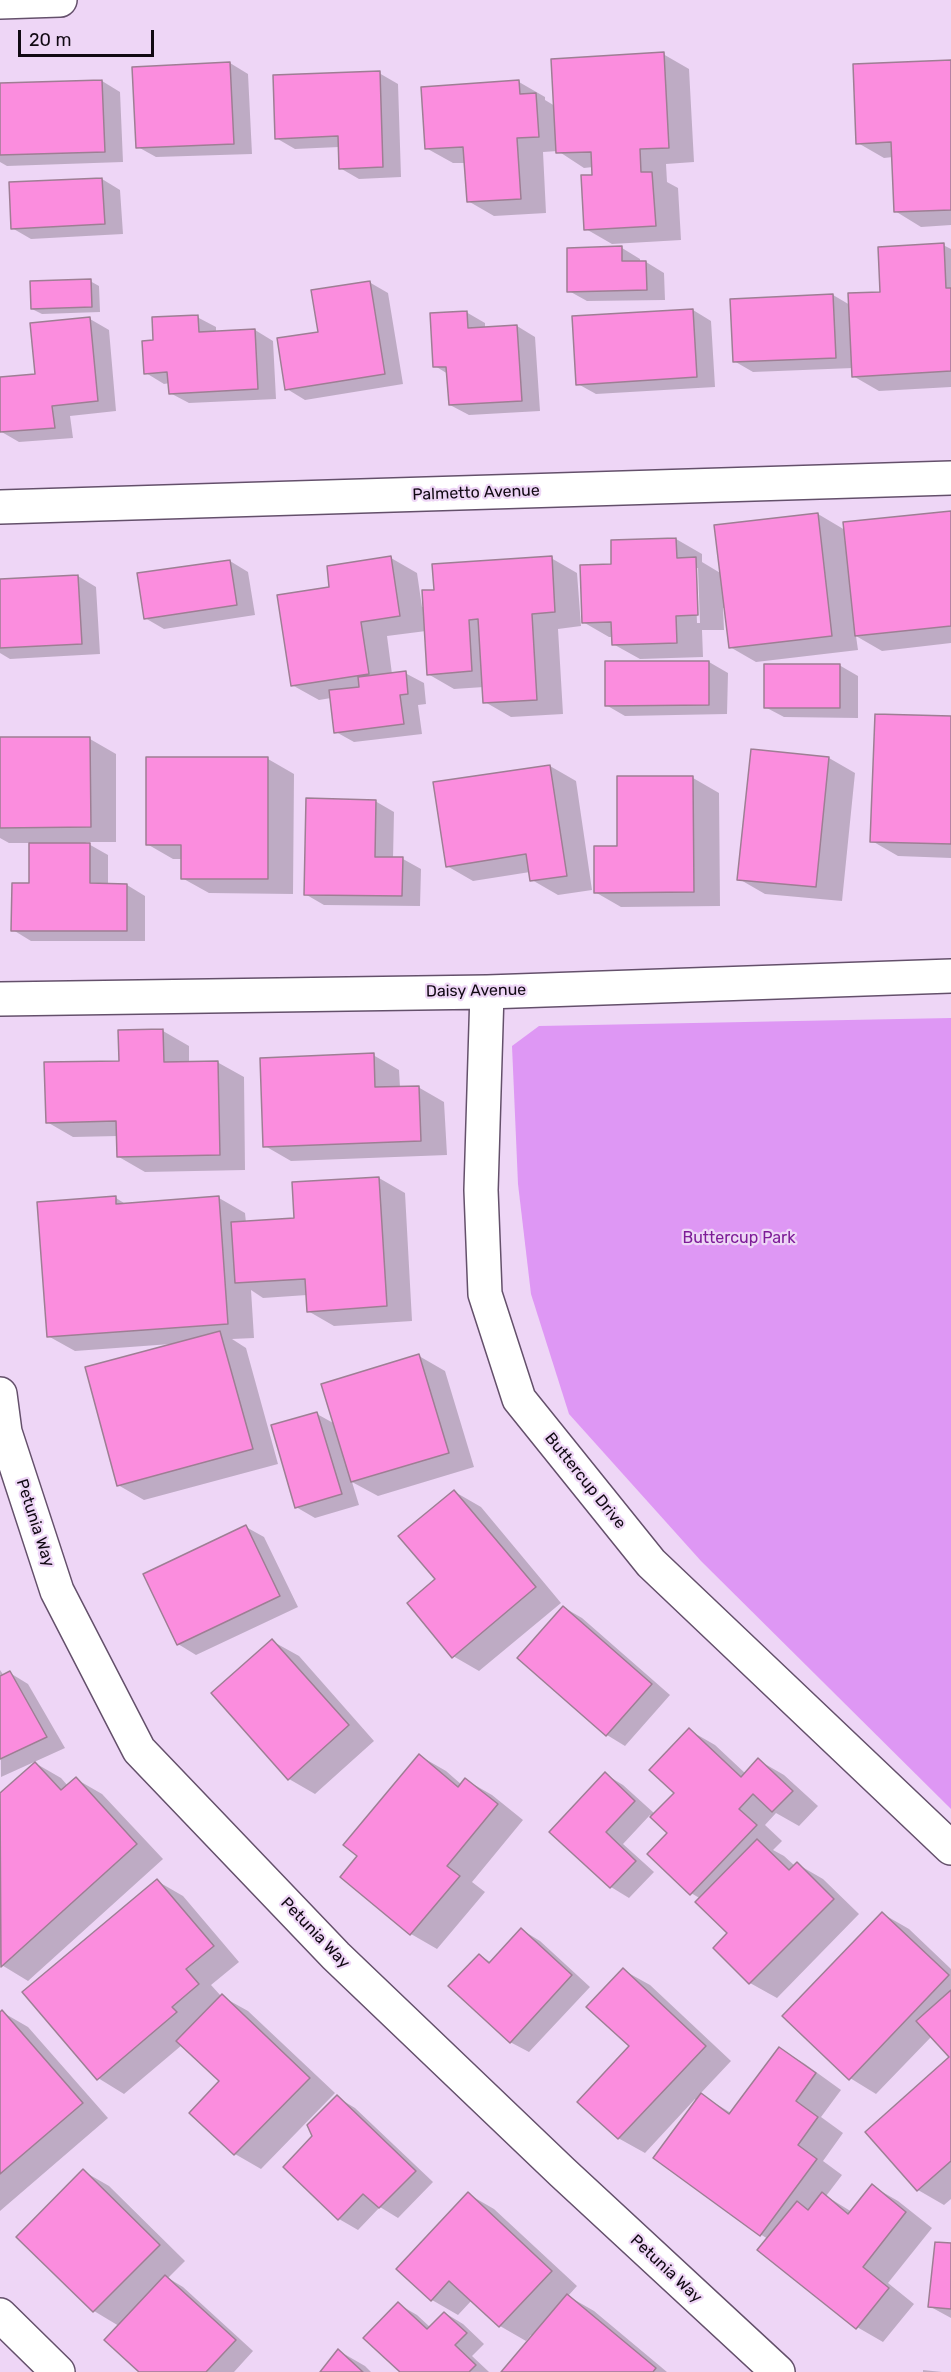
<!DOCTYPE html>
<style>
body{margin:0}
#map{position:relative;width:951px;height:2372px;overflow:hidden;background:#eed6f6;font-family:Rubik,sans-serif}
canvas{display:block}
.scale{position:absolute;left:18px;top:30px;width:136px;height:27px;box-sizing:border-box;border:3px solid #110913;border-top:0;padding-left:8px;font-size:18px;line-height:21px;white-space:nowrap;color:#110913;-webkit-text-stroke:4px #eed6f6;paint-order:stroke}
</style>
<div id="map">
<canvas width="951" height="2372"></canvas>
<div class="scale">20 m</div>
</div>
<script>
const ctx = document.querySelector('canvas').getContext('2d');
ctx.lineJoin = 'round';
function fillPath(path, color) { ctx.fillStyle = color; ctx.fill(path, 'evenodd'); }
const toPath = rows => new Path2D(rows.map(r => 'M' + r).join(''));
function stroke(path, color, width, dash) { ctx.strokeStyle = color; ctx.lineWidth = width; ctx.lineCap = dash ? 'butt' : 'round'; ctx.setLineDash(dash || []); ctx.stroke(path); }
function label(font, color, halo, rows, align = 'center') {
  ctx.font = font + ' Rubik,sans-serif'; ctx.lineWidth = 4.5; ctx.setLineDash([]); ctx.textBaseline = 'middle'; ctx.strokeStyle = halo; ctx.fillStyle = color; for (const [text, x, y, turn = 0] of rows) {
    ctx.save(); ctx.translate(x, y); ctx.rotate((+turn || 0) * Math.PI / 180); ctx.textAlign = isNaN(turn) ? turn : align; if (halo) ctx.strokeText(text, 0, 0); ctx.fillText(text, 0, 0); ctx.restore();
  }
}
fillPath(toPath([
 [951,1018,951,1809,701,1561,569,1414,531,1294,518,1184,512,1046,539,1026]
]), '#de97f4');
fillPath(toPath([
 [663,54,689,69,694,162,666,164,667,182,678,188,681,240,612,244,586,229,593,167,584,168,558,151,543,152,546,213,494,216,468,201,466,163,453,163,426,148,519,82,545,97,545,100,555,106],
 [951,61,951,225,921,227,895,211,893,157,884,158,858,143],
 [230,63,248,74,252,154,156,157,138,147],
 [379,73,398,84,401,177,359,179,340,168,339,147,295,149,276,138],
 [102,81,120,92,123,162,7,166,0,162,0,85],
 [102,179,120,190,123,234,31,239,12,228],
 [943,245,951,249,951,387,879,391,853,376,853,368,753,372,734,361,833,295,850,305,882,293],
 [622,248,640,259,640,262,646,262,664,273,665,300,587,301,569,291],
 [90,281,99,286,100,312,42,314,32,309],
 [369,282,388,293,403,384,305,400,287,389,320,333],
 [693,310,711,321,715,387,596,394,578,384],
 [466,312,485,323,485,328,517,326,535,337,540,411,469,415,450,405,448,374,435,366],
 [197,317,216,327,216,332,255,330,273,341,276,399,189,403,170,393,170,383,164,384,146,373,155,341],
 [90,319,109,330,116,411,70,416,73,438,19,442,0,431,0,379,36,376],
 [951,512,951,643,882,651,856,636,858,650,756,662,730,647,726,608,723,608,724,630,702,630,703,657,640,659,613,644,613,637,609,637,583,622,612,565,676,539,702,554,702,562,722,574,818,514,845,530],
 [695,568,698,568,700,623,697,623],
 [391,558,417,573,422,607,424,607,435,591,551,558,577,573,581,626,558,629,563,714,511,717,485,702,484,687,454,689,428,674,426,631,387,636,392,674,405,673,424,683,426,704,418,705,422,734,354,742,336,732,331,698,319,700,292,685,331,588],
 [230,561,248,572,255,615,164,629,145,618],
 [78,576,96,587,100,654,10,659,0,653,0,580],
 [606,662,709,662,728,673,727,714,625,716,606,705],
 [839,665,858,676,858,718,784,717,765,707],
 [951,717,951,858,898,856,872,841],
 [0,739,90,739,116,754,116,842,85,842,108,855,108,885,127,885,145,896,145,941,31,941,13,930,31,884,31,843,9,843,0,838],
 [829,758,855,773,842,901,765,894,739,879],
 [268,759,294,774,293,894,209,893,182,878,183,859,173,859,147,844],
 [550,766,576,781,592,890,558,895,532,880,530,872,473,881,447,866],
 [693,778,719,793,720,906,621,907,595,892,618,847],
 [375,801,394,812,393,859,403,859,421,869,420,906,324,905,305,894],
 [163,1031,189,1046,189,1063,217,1062,244,1077,245,1170,145,1172,119,1157,118,1136,73,1137,47,1122,120,1062],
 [373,1055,399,1070,400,1088,418,1087,444,1102,447,1155,291,1161,265,1146],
 [379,1178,405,1193,412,1321,334,1326,308,1311,307,1295,263,1298,251,1290,254,1338,232,1339,246,1348,278,1464,144,1500,118,1485,171,1344,75,1351,48,1336,116,1198,127,1205,219,1198,245,1213,246,1223,296,1219],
 [419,1356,445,1371,474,1467,378,1496,352,1482,359,1505,315,1518,296,1507,317,1414,335,1424],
 [455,1492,481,1507,561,1603,479,1671,453,1656,437,1580],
 [246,1527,264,1537,298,1607,196,1655,178,1644],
 [563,1607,582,1618,670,1695,625,1746,607,1735],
 [272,1641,299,1656,374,1741,315,1794,289,1779],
 [0,1670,4,1676,10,1673,28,1684,65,1748,1,1777],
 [689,1730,715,1745,746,1774,758,1760,784,1775,818,1806,799,1826,776,1813,765,1825,782,1841,773,1850,784,1856,795,1866,797,1864,823,1879,859,1914,777,1998,750,1983,730,1933,701,1899,691,1893,669,1833,650,1815,623,1844,654,1872,629,1898,611,1887,551,1832,605,1774,623,1785,655,1814,676,1793],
 [420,1756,446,1771,462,1785,466,1780,492,1795,523,1820,472,1882,485,1892,437,1949,411,1934,342,1876,359,1855],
 [35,1763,61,1778,68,1786,76,1779,102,1794,163,1859,28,1981,0,1964,0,1795],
 [157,1881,183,1896,239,1962,211,1985,221,1996,248,2011,335,2093,261,2169,235,2154,221,2081,182,2045,124,2094,98,2078],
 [883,1914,909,1929,951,1969,951,2057,932,2036,876,2094,850,2078],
 [522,1930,540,1941,590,1987,529,2052,510,2042,479,1955,492,1963],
 [623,1970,650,1985,731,2061,700,2094,731,2113,779,2048,805,2064,841,2090,821,2117,843,2133,823,2161,842,2175,826,2196,852,2212,872,2186,898,2201,932,2228,888,2283,914,2304,883,2342,857,2327,768,2239,760,2234,695,2099,645,2153,618,2138,631,2046],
 [2,2012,28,2027,108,2118,0,2211,0,2014],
 [951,2058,951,2199,944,2205,918,2190],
 [337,2097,355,2108,433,2182,398,2218,380,2207,358,2230,339,2219,285,2167,314,2137],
 [83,2171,109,2186,185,2261,168,2278,183,2287,253,2351,234,2372,141,2372,119,2326,94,2311,18,2237],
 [468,2194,494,2209,577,2286,568,2296,594,2311,667,2372,503,2372,533,2337,531,2335,526,2341,500,2326,472,2300,458,2315,432,2300],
 [951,2245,951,2318,929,2306],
 [398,2304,417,2315,431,2328,445,2313,463,2324,484,2344,472,2356,489,2372,402,2372],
 [339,2351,365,2366,371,2372,322,2372],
 [923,2370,942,2372,923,2372]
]), '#0003');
const building = toPath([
 [664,52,669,148,640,149,641,172,652,172,656,226,584,230,581,175,592,175,591,152,556,153,551,59,664,52],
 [951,60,951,210,894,212,891,142,856,144,853,64,951,60],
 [230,62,234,144,136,148,132,67,230,62],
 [380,71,383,167,339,169,338,136,275,139,273,75,380,71],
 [102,80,105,152,0,155,0,83,102,80],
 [519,80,520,94,536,93,539,137,517,138,521,199,467,202,463,147,425,149,421,87,519,80],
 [102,178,105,224,11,229,9,182,102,178],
 [944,243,946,288,951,288,951,371,852,377,848,293,880,292,878,247,944,243],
 [622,246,622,261,646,261,647,290,567,292,567,248,622,246],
 [91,279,92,307,31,309,30,281,91,279],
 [370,281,385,374,285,390,277,338,318,332,311,290,370,281],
 [833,294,836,358,733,362,730,299,833,294],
 [693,309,697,377,576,385,572,316,693,309],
 [467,311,468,328,517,325,522,401,449,405,446,367,433,367,430,313,467,311],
 [198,315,199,332,255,329,258,389,169,394,167,372,144,374,142,341,153,340,152,317,198,315],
 [90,317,98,401,52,406,55,428,0,432,0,377,35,374,30,323,90,317],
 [951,511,951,626,855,636,843,522,951,511],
 [818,513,832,636,729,648,714,525,818,513],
 [676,538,677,558,696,557,698,615,676,616,677,643,612,645,611,622,582,623,580,565,611,564,611,540,676,538],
 [391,556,400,616,361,622,369,674,291,686,277,595,329,587,327,566,391,556],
 [552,556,555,612,532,614,537,700,483,703,478,619,469,620,472,671,427,675,422,590,434,590,432,564,552,556],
 [230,560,237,605,144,619,137,573,230,560],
 [78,575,82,644,0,648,0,579,78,575],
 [605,661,709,661,709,705,605,706,605,661],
 [764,664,840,664,840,708,764,708,764,664],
 [406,671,408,694,400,695,404,724,334,733,329,690,359,687,358,677,406,671],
 [875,714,951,716,951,844,870,842,875,714],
 [0,737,90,737,91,827,0,828,0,737],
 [751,749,829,757,816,887,737,880,751,749],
 [146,757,268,757,268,879,181,879,181,845,146,845,146,757],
 [550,765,567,876,530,881,526,854,446,867,433,782,550,765],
 [617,776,693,776,694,892,594,893,594,846,617,846,617,776],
 [306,798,376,800,375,857,403,857,402,896,304,895,306,798],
 [29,843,90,843,90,883,127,884,127,931,11,931,12,883,29,883,29,843],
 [163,1029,164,1062,218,1061,220,1155,117,1157,116,1121,46,1123,44,1062,119,1061,118,1030,163,1029],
 [374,1053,375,1087,419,1086,421,1141,263,1147,260,1058,374,1053],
 [379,1177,387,1306,307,1312,305,1279,235,1283,231,1222,294,1218,292,1182,379,1177],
 [116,1196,116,1204,219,1196,228,1324,47,1337,37,1202,116,1196],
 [220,1331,253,1449,117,1486,85,1367,220,1331],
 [419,1354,449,1453,351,1482,321,1384,419,1354],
 [317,1412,342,1494,295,1508,271,1425,317,1412],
 [454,1490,536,1587,452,1658,407,1603,435,1579,398,1536,454,1490],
 [246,1525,280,1596,177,1645,143,1574,246,1525],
 [563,1606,652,1684,606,1736,517,1658,563,1606],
 [272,1639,349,1725,288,1780,211,1693,272,1639],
 [10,1671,47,1737,0,1759,0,1676,10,1671],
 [689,1728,741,1777,758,1758,793,1791,772,1812,753,1794,739,1809,757,1825,690,1895,647,1854,667,1833,650,1817,674,1793,649,1770,689,1728],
 [419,1754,458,1787,465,1778,498,1804,447,1866,460,1876,410,1935,340,1877,357,1856,343,1845,419,1754],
 [35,1762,61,1790,76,1777,137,1844,1,1967,0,1793,35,1762],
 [605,1772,635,1801,606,1832,636,1861,610,1888,549,1832,605,1772],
 [757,1839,789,1870,797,1862,834,1899,749,1984,713,1948,727,1933,695,1902,757,1839],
 [157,1879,214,1946,186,1969,199,1984,172,2007,177,2012,97,2080,22,1992,157,1879],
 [882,1912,949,1975,849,2080,782,2016,882,1912],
 [521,1928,572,1975,510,2043,448,1986,479,1954,489,1963,521,1928],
 [623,1968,706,2046,618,2139,577,2102,629,2046,586,2007,623,1968],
 [951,1990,951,2161,917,2191,865,2132,949,2057,916,2021,951,1990],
 [222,1994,310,2078,234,2155,189,2113,219,2081,176,2041,222,1994],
 [2,2010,83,2103,0,2174,0,2012,2,2010],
 [779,2047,816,2073,796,2101,818,2117,798,2145,817,2159,760,2236,653,2158,701,2093,729,2114,779,2047],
 [337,2095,416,2171,379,2208,363,2194,338,2220,283,2167,312,2136,307,2125,337,2095],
 [83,2169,160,2245,93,2312,16,2237,83,2169],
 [872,2184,906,2212,863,2267,889,2288,856,2329,757,2250,797,2201,808,2210,822,2192,848,2214,872,2184],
 [468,2192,552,2271,499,2327,449,2281,431,2301,396,2269,468,2192],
 [935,2242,951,2243,951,2309,928,2307,935,2242],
 [165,2275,236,2340,206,2372,139,2372,104,2340,165,2275],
 [567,2294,656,2368,653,2372,501,2372,567,2294],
 [398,2302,427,2329,444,2312,467,2333,455,2345,476,2365,469,2372,400,2372,363,2338,398,2302],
 [338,2349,363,2372,320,2372,338,2349]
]);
fillPath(building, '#fb8dde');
stroke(building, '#9e7e94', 1.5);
const minor = toPath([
 [0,2,60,0],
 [0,507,951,478],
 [487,992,481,1190,485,1294,519,1399,651,1563,951,1848],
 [0,999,487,992,951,976],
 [0,1394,5,1432,57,1591,139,1750,336,1956,562,2172,778,2372],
 [0,2315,58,2372]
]);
stroke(minor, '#64506b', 36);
stroke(minor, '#fff', 33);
label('16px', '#110913', '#eed6f6', [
 ["Palmetto Avenue",476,493,-2],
 ["Daisy Avenue",476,991,-1],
 ["Buttercup Drive",585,1481,51],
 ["Petunia Way",35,1523,72],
 ["Petunia Way",315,1933,46],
 ["Petunia Way",666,2269,43]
]);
label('16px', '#7e1c98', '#eed6f6', [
 ["Buttercup Park",739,1238]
]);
</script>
